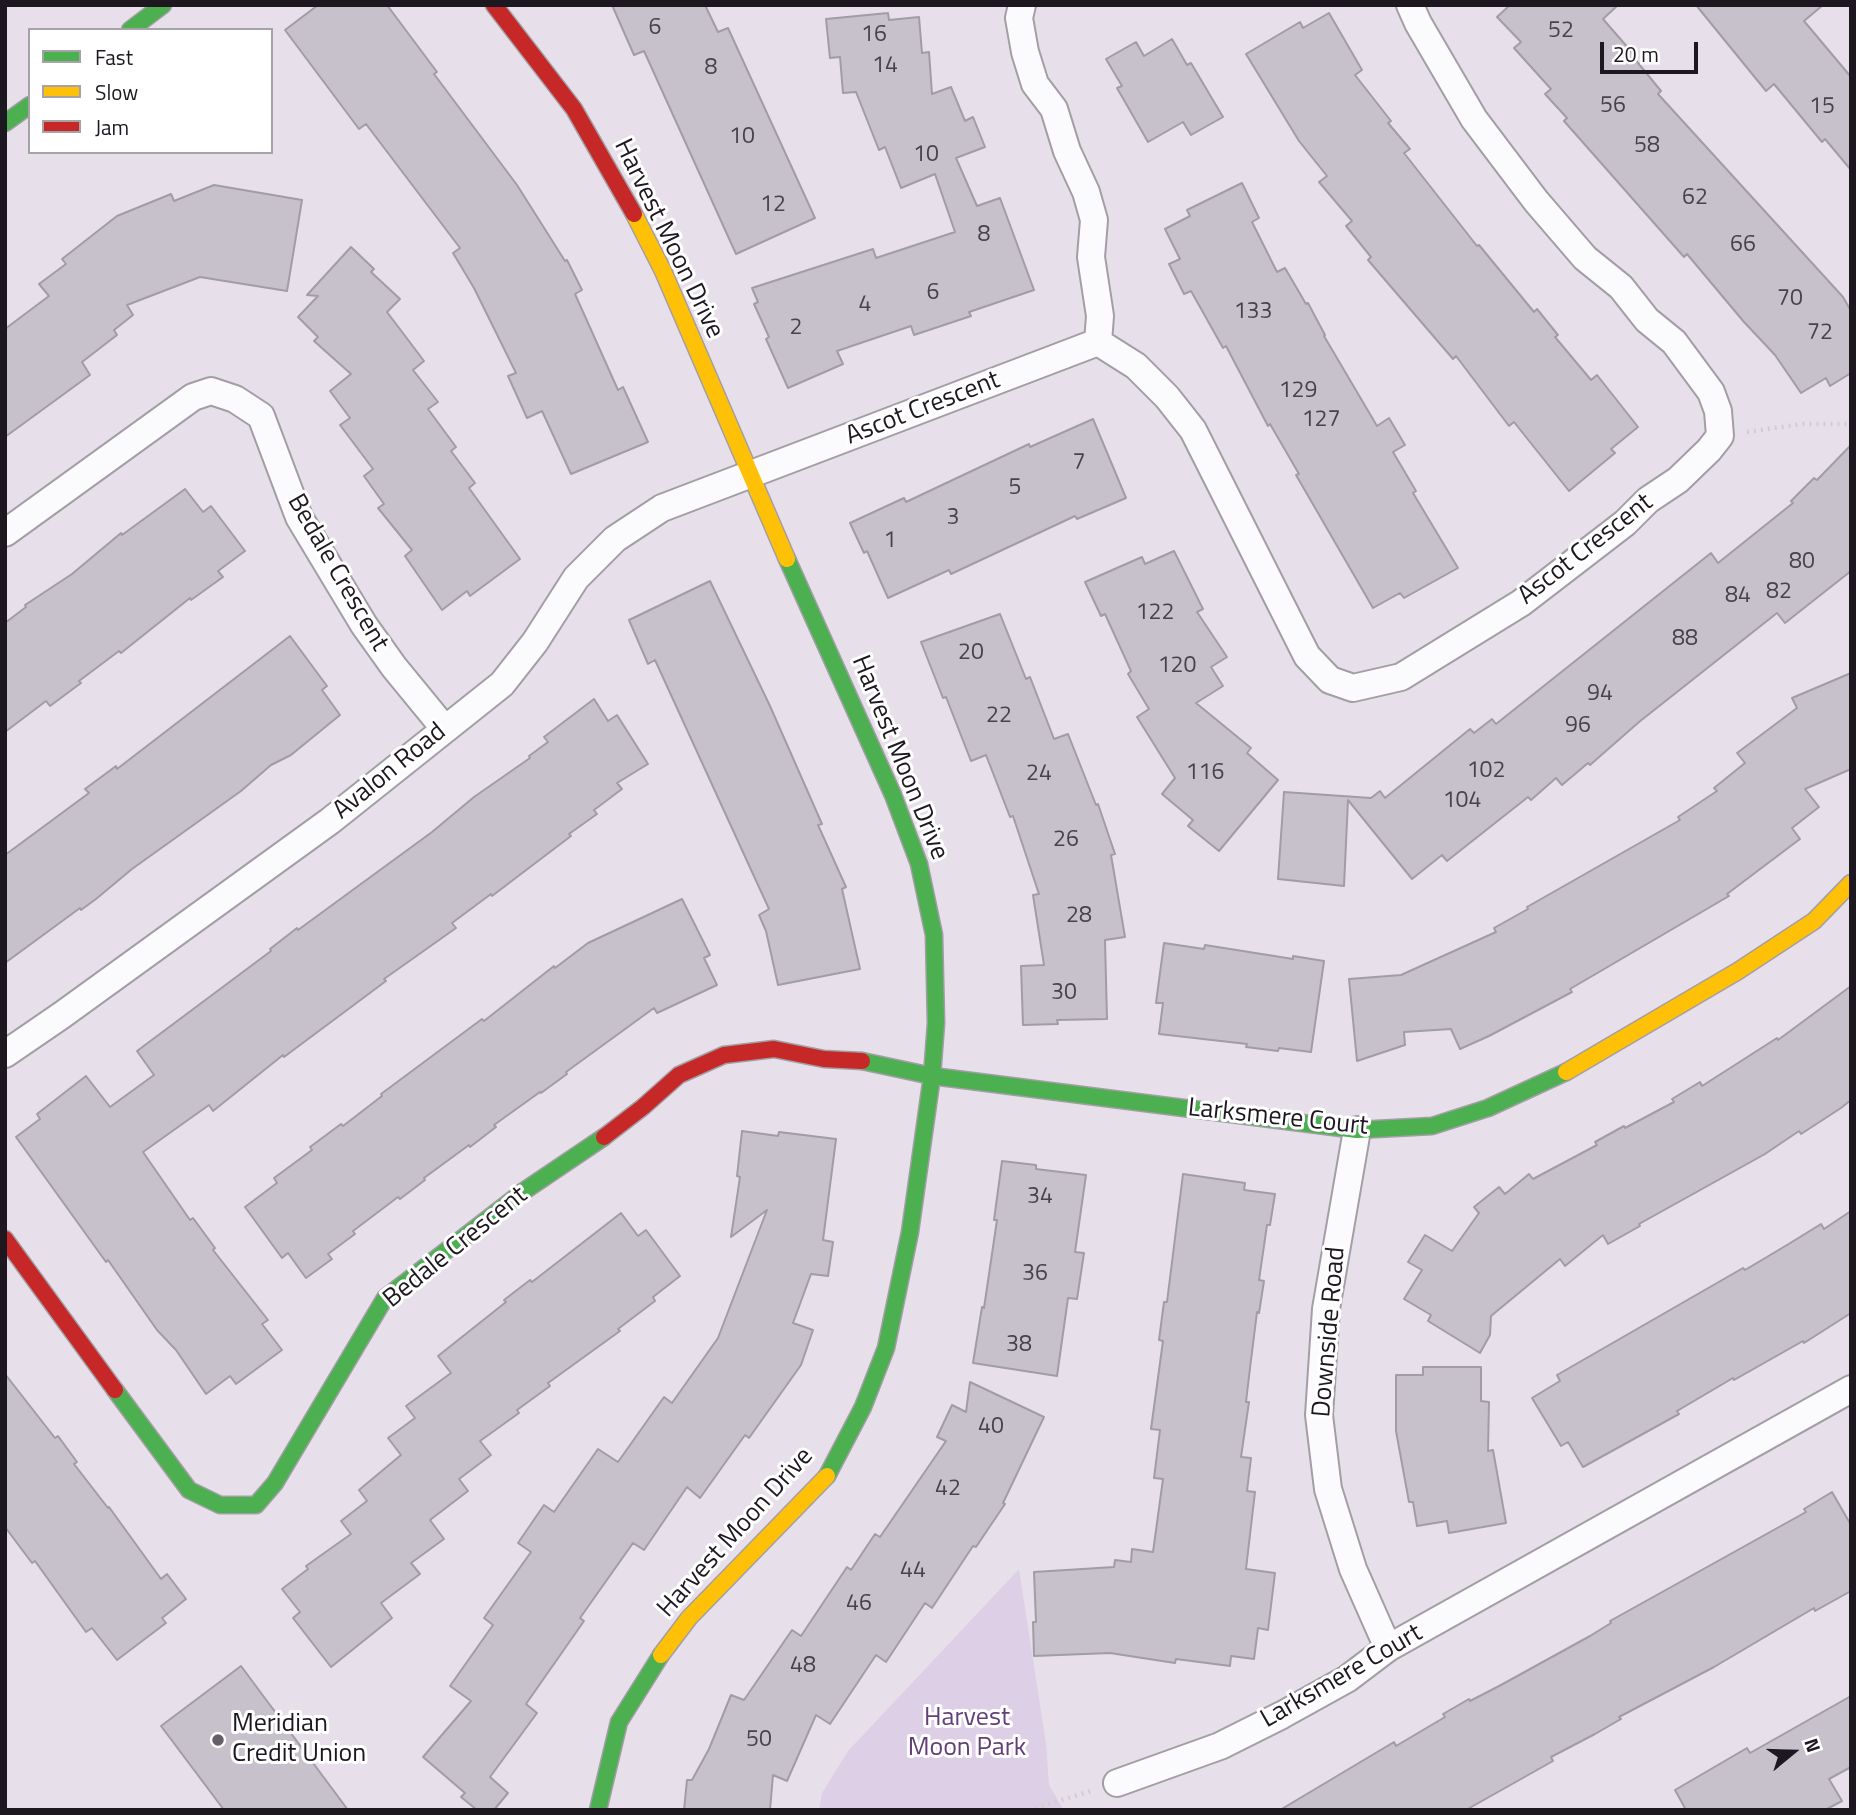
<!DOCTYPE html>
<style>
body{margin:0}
#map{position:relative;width:1856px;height:1815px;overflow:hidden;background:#e7e0eb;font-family:"Titillium Web",sans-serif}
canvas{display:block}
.frame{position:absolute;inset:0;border:7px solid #1d1820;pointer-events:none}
.legend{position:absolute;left:28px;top:28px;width:245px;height:126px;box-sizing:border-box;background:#fff;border:2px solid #a5a3a6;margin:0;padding:9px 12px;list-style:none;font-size:21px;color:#1d1820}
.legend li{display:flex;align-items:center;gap:14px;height:35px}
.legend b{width:35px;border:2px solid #a5a3a6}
.north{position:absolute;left:1758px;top:1717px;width:70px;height:70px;-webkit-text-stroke:5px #fff;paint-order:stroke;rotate:71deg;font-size:19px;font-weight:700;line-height:28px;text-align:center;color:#1d1820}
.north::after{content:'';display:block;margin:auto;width:24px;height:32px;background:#1d1820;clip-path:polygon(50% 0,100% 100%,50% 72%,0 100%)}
.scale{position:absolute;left:1600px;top:42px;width:98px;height:32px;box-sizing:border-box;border:4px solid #1d1820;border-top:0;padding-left:9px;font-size:21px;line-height:24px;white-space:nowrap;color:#1d1820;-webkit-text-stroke:5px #fff;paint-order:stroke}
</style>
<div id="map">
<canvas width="1856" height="1815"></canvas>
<div class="frame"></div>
<ul class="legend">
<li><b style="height:9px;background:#4caf50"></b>Fast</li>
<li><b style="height:9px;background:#ffc107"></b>Slow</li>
<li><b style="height:9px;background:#c62828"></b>Jam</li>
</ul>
<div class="north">N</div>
<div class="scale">20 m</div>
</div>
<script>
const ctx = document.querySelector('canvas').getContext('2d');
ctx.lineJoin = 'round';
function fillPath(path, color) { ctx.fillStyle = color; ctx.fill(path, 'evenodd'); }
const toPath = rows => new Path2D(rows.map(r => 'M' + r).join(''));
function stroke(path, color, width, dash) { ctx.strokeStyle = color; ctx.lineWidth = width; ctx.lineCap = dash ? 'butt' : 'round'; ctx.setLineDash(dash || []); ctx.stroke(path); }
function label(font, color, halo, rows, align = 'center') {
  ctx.font = font + ' "Titillium Web",sans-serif'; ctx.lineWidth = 6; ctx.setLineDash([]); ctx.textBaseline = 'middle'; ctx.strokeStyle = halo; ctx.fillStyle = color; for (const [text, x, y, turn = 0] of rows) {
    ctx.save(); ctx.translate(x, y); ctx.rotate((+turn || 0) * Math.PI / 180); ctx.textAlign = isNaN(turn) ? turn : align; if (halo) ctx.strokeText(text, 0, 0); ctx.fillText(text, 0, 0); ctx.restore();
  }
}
fillPath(toPath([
 [1019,1569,1046,1743,1049,1785,1064,1810,819,1810,822,1793,848,1751]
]), '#ddd0e6');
const building = toPath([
 [318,5,387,5,437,72,434,74,517,185,565,261,567,260,582,290,575,294,618,390,623,387,648,442,571,474,542,411,527,418,508,376,516,373,474,288,453,253,460,248,366,124,359,129,285,30,318,5],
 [612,5,705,5,718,32,728,28,815,218,736,254,644,51,634,55,612,5],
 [1510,5,1618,5,1603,19,1636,57,1634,58,1661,91,1658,94,1843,297,1851,311,1851,373,1830,386,1826,378,1801,393,1775,355,1744,322,1687,254,1684,257,1564,121,1567,118,1545,94,1551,89,1514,48,1521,42,1497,17,1510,5],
 [1696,5,1823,5,1804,21,1851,77,1851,170,1825,139,1822,142,1774,84,1766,91,1696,5],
 [888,13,889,20,919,17,922,53,929,52,932,94,951,87,965,121,973,117,985,147,956,158,977,206,1000,198,1034,290,969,312,971,316,914,335,911,326,837,351,843,364,788,388,766,339,769,337,754,304,758,302,752,288,873,249,876,258,955,232,935,174,901,188,885,147,879,150,856,92,843,93,840,57,830,58,826,19,888,13],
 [1329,13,1362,70,1355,75,1391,121,1388,123,1410,149,1404,153,1477,246,1479,245,1534,312,1537,309,1558,335,1555,337,1591,380,1597,375,1638,427,1611,449,1615,453,1569,491,1514,422,1509,426,1456,356,1453,359,1368,260,1371,257,1346,226,1352,221,1319,182,1327,176,1299,141,1246,54,1300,22,1303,28,1329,13],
 [1172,39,1187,65,1191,63,1223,117,1191,135,1183,122,1148,142,1117,88,1122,86,1106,59,1136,42,1144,56,1172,39],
 [1242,183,1259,218,1252,222,1277,272,1285,268,1306,304,1308,303,1325,335,1324,336,1377,426,1389,418,1405,445,1393,452,1416,491,1413,493,1458,568,1404,598,1400,593,1373,608,1296,475,1299,474,1270,424,1268,426,1226,346,1223,348,1191,291,1184,294,1169,264,1180,259,1165,229,1190,216,1187,210,1242,183],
 [214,185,302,200,287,291,200,277,127,305,133,315,114,330,117,335,82,362,90,375,5,437,5,329,49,296,39,284,66,264,62,259,117,216,171,194,174,201,214,185],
 [351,247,374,269,371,272,400,299,387,312,424,361,413,370,438,402,428,409,456,447,451,451,475,483,469,488,520,559,470,596,467,591,442,610,405,556,412,550,378,508,384,504,364,476,373,469,340,425,350,418,330,391,351,374,314,341,318,337,298,317,318,296,307,295,351,247],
 [1093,419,1126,498,1077,519,1075,516,951,574,949,570,888,598,867,551,864,553,850,523,904,498,906,502,1029,444,1030,447,1093,419],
 [1851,445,1851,571,1785,623,1777,613,1639,722,1590,765,1588,763,1562,785,1556,778,1531,800,1528,797,1447,861,1442,855,1412,879,1348,800,1344,886,1278,879,1284,792,1371,798,1380,791,1385,798,1470,729,1474,733,1492,719,1496,724,1711,553,1718,563,1793,503,1791,501,1814,478,1817,480,1851,445],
 [185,489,203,512,211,506,245,551,218,571,223,577,191,600,190,598,121,653,119,651,79,681,81,683,50,706,46,701,5,732,5,623,26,607,25,605,72,574,121,533,122,535,185,489],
 [1174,551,1203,609,1197,612,1227,657,1211,667,1223,686,1196,703,1251,748,1247,753,1278,780,1219,851,1188,826,1193,820,1162,794,1175,778,1137,717,1149,709,1128,674,1131,671,1105,614,1101,616,1085,582,1142,557,1145,564,1174,551],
 [710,581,770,706,822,824,818,825,846,887,842,889,860,969,778,985,766,931,759,915,769,909,655,660,648,664,629,620,710,581],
 [1000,614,1026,679,1030,677,1054,739,1068,734,1096,805,1098,804,1115,854,1111,855,1125,937,1105,940,1107,1019,1057,1020,1058,1024,1023,1025,1021,966,1044,965,1033,895,1039,894,1013,816,1010,817,986,755,971,761,946,697,943,698,921,642,1000,614],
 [290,636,327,686,322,690,340,715,291,755,271,765,241,791,132,869,96,899,81,910,80,908,5,963,5,855,89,793,85,789,116,766,117,769,290,636],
 [1851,673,1851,769,1805,789,1819,807,1792,828,1800,839,1727,894,1729,896,1570,989,1572,992,1489,1036,1460,1049,1451,1029,1404,1032,1405,1045,1357,1061,1349,979,1401,975,1496,932,1494,928,1528,909,1527,907,1680,820,1678,817,1717,791,1714,788,1745,763,1737,753,1797,708,1792,698,1851,673],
 [594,699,608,721,617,715,648,764,617,783,622,789,594,810,597,814,569,834,571,836,492,896,491,894,452,923,456,928,384,979,386,981,284,1057,283,1055,213,1111,209,1105,143,1152,190,1220,193,1218,215,1248,213,1250,268,1320,262,1324,282,1350,236,1384,230,1376,206,1394,176,1350,157,1330,108,1260,106,1262,16,1137,40,1119,37,1114,86,1076,110,1107,154,1075,137,1051,271,951,270,949,297,928,298,930,432,832,474,797,530,758,529,756,548,742,544,737,594,699],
 [682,899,710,955,704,958,717,985,657,1013,654,1008,566,1072,567,1074,541,1093,540,1092,494,1125,496,1127,470,1147,469,1145,424,1178,425,1180,400,1199,398,1197,353,1231,355,1234,328,1254,332,1259,306,1278,288,1253,282,1258,245,1207,277,1183,274,1178,312,1150,310,1147,341,1124,343,1126,382,1096,381,1094,482,1019,484,1021,554,966,555,968,588,943,682,899],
 [1164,943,1204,949,1205,945,1293,959,1293,956,1324,961,1311,1052,1279,1048,1278,1051,1246,1047,1247,1044,1159,1034,1163,1003,1156,1003,1164,943],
 [1851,986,1851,1100,1841,1108,1801,1134,1799,1131,1765,1154,1639,1224,1640,1226,1608,1244,1603,1235,1565,1266,1560,1259,1491,1316,1490,1335,1480,1353,1428,1321,1431,1315,1404,1299,1422,1270,1408,1262,1425,1235,1452,1251,1479,1213,1474,1207,1499,1187,1505,1194,1529,1174,1533,1179,1597,1145,1595,1142,1624,1126,1625,1128,1674,1102,1672,1099,1700,1082,1702,1086,1777,1038,1778,1040,1851,986],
 [742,1131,778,1136,779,1132,836,1139,823,1240,833,1242,828,1276,811,1274,793,1323,813,1330,801,1365,749,1438,745,1435,700,1498,687,1487,644,1550,633,1543,580,1618,584,1621,526,1704,537,1713,490,1777,508,1793,494,1810,477,1810,461,1797,465,1793,423,1757,471,1701,450,1686,493,1625,484,1618,531,1552,518,1543,544,1505,554,1512,598,1449,618,1462,664,1397,672,1403,718,1338,767,1210,731,1237,740,1177,737,1176,742,1131],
 [1002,1161,1036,1165,1036,1169,1086,1175,1075,1252,1084,1253,1077,1299,1068,1298,1057,1376,973,1363,982,1307,984,1308,997,1220,994,1220,1002,1161],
 [1183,1174,1245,1183,1244,1190,1275,1194,1270,1225,1267,1225,1259,1280,1264,1281,1259,1313,1257,1312,1250,1368,1246,1402,1249,1402,1241,1457,1251,1458,1247,1491,1255,1492,1246,1569,1275,1573,1268,1630,1258,1628,1254,1659,1231,1656,1230,1666,1176,1659,1175,1663,1110,1653,1034,1656,1033,1622,1036,1622,1034,1572,1114,1567,1115,1560,1131,1562,1132,1549,1153,1552,1163,1479,1154,1478,1160,1430,1151,1429,1163,1341,1159,1340,1164,1302,1167,1302,1183,1174],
 [1851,1211,1851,1313,1804,1343,1803,1341,1734,1380,1733,1378,1677,1411,1679,1414,1583,1467,1568,1442,1561,1446,1532,1398,1560,1381,1557,1375,1743,1268,1745,1270,1787,1245,1821,1224,1824,1229,1851,1211],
 [621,1213,638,1236,646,1230,680,1276,653,1297,655,1301,618,1329,620,1331,548,1383,550,1386,517,1410,519,1413,480,1441,491,1455,459,1479,468,1491,430,1520,444,1539,411,1563,420,1574,381,1603,392,1618,331,1667,293,1618,300,1612,282,1589,308,1569,306,1566,351,1534,341,1521,367,1501,359,1490,401,1455,388,1438,415,1418,406,1406,451,1373,438,1356,506,1302,504,1300,530,1280,532,1282,621,1213],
 [1423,1367,1481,1367,1481,1401,1489,1402,1488,1451,1493,1450,1506,1523,1449,1533,1447,1521,1417,1526,1413,1502,1409,1502,1396,1431,1396,1375,1423,1375,1423,1367],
 [5,1374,55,1438,58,1436,77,1462,74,1464,108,1508,109,1507,161,1579,167,1574,186,1599,162,1618,166,1623,117,1660,92,1628,86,1632,35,1561,32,1563,5,1527,5,1374],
 [970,1382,1044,1417,1003,1503,1005,1504,976,1547,973,1546,932,1608,925,1603,886,1662,876,1655,830,1724,816,1715,787,1781,773,1775,770,1810,684,1810,687,1780,692,1780,709,1749,731,1695,744,1700,792,1630,801,1636,847,1567,851,1570,875,1534,880,1537,946,1441,937,1437,952,1405,966,1412,970,1382],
 [1832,1492,1851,1525,1851,1591,1815,1611,1814,1608,1714,1667,1619,1717,1621,1719,1595,1734,1551,1757,1553,1761,1466,1810,1280,1810,1394,1742,1396,1746,1445,1717,1443,1714,1469,1699,1470,1701,1501,1685,1590,1636,1611,1623,1610,1621,1806,1512,1804,1509,1832,1492],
 [241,1666,348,1810,224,1810,161,1726,241,1666],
 [1851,1696,1851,1767,1829,1779,1842,1801,1825,1810,1686,1810,1675,1790,1747,1748,1750,1753,1851,1696]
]);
fillPath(building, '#c7c1cb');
stroke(building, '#a29ca5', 2);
const street = toPath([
 [1022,5,1019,18,1025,52,1035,84,1054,109,1067,151,1086,192,1094,220,1091,257,1100,316,1098,342],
 [1098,342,1136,366,1167,397,1193,430,1307,656,1330,680,1353,688,1401,677,1521,603,1625,523,1648,500,1678,480,1709,450,1720,436,1718,411,1711,392,1674,342,1647,320,1621,287,1585,258,1536,201,1474,119,1418,23,1410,5],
 [5,533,193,397,211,391,235,399,261,416,299,517,364,625,394,667,444,728],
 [5,1054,62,1015,330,821,502,684,535,642,576,578,615,539,662,508,1098,342],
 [1357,1130,1326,1309,1319,1415,1328,1489,1353,1569,1388,1648],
 [1117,1783,1220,1746,1282,1715,1347,1679,1388,1648,1851,1389]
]);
const fast = toPath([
 [130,30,163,5],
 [5,123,30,105],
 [787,559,893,795,919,864,934,935,936,1023,932,1076,910,1232,886,1348,863,1407,827,1476],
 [862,1061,932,1076,1357,1130,1432,1126,1488,1108,1566,1072],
 [115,1390,189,1490,220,1505,256,1505,275,1483,385,1298,521,1193,604,1137],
 [598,1810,619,1722,661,1655]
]);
const slow = toPath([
 [634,214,663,271,787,559],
 [1566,1072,1738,971,1814,921,1851,883],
 [661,1655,689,1618,827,1476]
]);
const jam = toPath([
 [494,5,574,109,634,214],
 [604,1137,643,1107,679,1075,724,1055,774,1049,824,1059,862,1061],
 [5,1239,115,1390]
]);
stroke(street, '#a39ea6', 30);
stroke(fast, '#a39ea6', 19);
stroke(slow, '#a39ea6', 19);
stroke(jam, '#a39ea6', 19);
stroke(toPath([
 [1747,432,1803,424,1851,424],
 [1028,1810,1091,1791]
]), '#d0ced1', 4.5, [2, 5]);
stroke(street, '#fbfafc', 26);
stroke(fast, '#4caf50', 16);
stroke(slow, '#ffc107', 16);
stroke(jam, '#c62828', 16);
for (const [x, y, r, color] of [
 [218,1740,7,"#645e67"]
]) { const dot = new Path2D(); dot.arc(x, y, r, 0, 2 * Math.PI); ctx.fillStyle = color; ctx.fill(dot); stroke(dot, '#fff', 2.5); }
label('23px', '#48424b', null, [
 ["6",655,28],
 ["52",1561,31],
 ["16",874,35],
 ["14",885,66],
 ["8",711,68],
 ["56",1613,106],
 ["15",1822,107],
 ["10",742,137],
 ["58",1647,146],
 ["10",926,155],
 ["62",1695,198],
 ["12",773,205],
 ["8",984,235],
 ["66",1743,245],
 ["6",933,293],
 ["70",1790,299],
 ["4",865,305],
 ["133",1253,312],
 ["2",796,328],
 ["72",1820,333],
 ["129",1298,391],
 ["127",1321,420],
 ["7",1079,463],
 ["5",1015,488],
 ["3",953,518],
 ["1",890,541],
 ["80",1802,562],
 ["82",1779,592],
 ["84",1738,596],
 ["122",1155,613],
 ["88",1685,639],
 ["20",971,653],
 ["120",1177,666],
 ["94",1600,694],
 ["22",999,716],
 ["96",1578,726],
 ["102",1486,771],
 ["116",1205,773],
 ["24",1039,774],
 ["104",1462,801],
 ["26",1066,840],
 ["28",1079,916],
 ["30",1064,993],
 ["34",1040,1197],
 ["36",1035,1274],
 ["38",1019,1345],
 ["40",991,1427],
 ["42",948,1489],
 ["44",913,1571],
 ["46",859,1604],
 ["48",803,1666],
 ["50",759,1740]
]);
label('26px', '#1d1820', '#fff', [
 ["Harvest Moon Drive",668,239,64],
 ["Ascot Crescent",923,409,-21],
 ["Ascot Crescent",1586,550,-38],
 ["Bedale Crescent",337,573,60],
 ["Harvest Moon Drive",899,758,68],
 ["Avalon Road",390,772,-39],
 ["Larksmere Court",1278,1118,6],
 ["Bedale Crescent",456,1248,-39],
 ["Downside Road",1330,1332,-85],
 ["Harvest Moon Drive",736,1533,-48],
 ["Larksmere Court",1342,1677,-30]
]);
label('26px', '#633e78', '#fff', [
 ["Harvest",967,1719],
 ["Moon Park",967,1749]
]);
label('26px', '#1d1820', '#fff', [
 ["Meridian",232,1725],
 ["Credit Union",232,1755]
], 'left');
</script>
